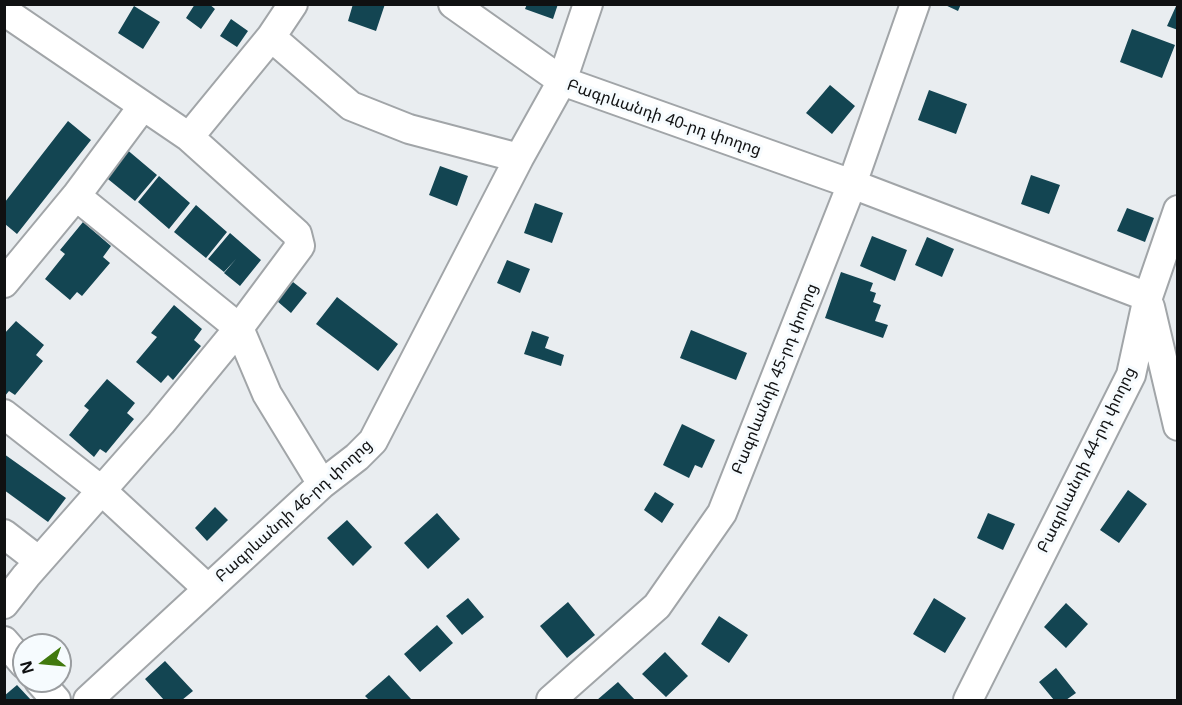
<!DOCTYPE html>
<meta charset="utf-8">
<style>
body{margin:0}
#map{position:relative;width:1182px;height:705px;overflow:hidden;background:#e9edf0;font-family:"Noto Sans",sans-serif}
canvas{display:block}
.frame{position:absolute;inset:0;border:6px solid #101112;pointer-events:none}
.north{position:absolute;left:12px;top:633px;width:60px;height:60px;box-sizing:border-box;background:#f6fbfe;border:2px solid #9a9da0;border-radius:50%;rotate:254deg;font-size:16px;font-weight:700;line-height:24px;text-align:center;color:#101112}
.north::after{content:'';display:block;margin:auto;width:21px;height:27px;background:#41790e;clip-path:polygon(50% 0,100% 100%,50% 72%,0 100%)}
</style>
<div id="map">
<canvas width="1182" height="705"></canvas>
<div class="frame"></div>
<div class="north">N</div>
</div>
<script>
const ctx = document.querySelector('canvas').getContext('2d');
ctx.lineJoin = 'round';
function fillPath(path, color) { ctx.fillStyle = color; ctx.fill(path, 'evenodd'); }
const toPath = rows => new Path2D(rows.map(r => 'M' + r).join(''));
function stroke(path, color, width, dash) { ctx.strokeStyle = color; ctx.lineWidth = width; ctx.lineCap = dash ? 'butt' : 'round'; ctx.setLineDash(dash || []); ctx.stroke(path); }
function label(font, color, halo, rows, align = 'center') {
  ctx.font = font + ' "Noto Sans","Noto Sans Armenian",sans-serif'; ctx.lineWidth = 6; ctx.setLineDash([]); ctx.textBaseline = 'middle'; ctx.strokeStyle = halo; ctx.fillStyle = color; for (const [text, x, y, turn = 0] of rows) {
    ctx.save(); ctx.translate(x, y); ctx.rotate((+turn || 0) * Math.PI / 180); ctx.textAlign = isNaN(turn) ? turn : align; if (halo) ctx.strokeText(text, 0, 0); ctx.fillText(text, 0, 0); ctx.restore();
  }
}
fillPath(toPath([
 [195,4,209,4,215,9,201,29,186,18],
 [353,4,385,4,376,31,348,21],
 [527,4,558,4,553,19,525,9],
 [943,4,961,4,958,11],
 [1177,4,1178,4,1178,30,1167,26],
 [134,6,160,22,143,49,118,33],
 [231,19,248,31,237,47,220,36],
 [1132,29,1175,45,1162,78,1120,62],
 [830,85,855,106,832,134,806,113],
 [929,90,967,104,956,134,918,120],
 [68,121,91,140,17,234,5,224,5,202],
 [125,148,157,175,135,201,103,175],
 [440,166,468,176,457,206,429,195],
 [1031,175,1060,185,1049,214,1021,204],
 [159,176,190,203,169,229,138,202],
 [535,203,563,213,552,243,524,233],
 [196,205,227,232,206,258,174,232],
 [1127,208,1154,218,1145,242,1117,231],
 [83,222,111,246,103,257,110,263,82,296,77,292,70,300,45,279,65,254,60,250],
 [230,233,261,260,240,286,224,273,236,259,224,272,208,259],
 [872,236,907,250,895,281,860,266],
 [927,237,954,249,942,277,915,265],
 [507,260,530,269,520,293,497,283],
 [841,272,873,283,870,291,876,293,873,302,881,305,875,321,888,325,883,338,825,318],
 [293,282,307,293,291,313,277,301],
 [337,297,398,344,378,371,316,324],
 [174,305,202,329,194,340,201,346,173,380,168,375,161,383,136,362,157,337,151,333],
 [16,321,44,345,36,355,43,361,15,395,9,391,4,397,4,334],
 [691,330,747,353,736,380,680,358],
 [532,331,549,337,545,348,564,355,561,366,524,354],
 [107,379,135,403,127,413,134,419,106,453,100,449,94,457,69,435,89,410,84,406],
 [682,424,715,440,702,468,695,465,689,478,663,465],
 [4,454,66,498,48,522,4,490],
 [1128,490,1147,504,1119,543,1100,530],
 [655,492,674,504,662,523,644,510],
 [215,507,228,520,207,541,195,528],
 [437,513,460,539,428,569,404,543],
 [988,513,1015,524,1003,550,977,538],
 [347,520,372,547,353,566,327,538],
 [468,598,484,617,462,635,446,616],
 [934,598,966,618,945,653,913,634],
 [568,602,595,635,567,658,540,626],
 [1066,603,1088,624,1066,648,1044,627],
 [719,616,748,635,729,663,701,644],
 [437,625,453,643,420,672,404,654],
 [665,652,688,676,666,697,642,674],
 [165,661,193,691,182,700,164,700,145,679],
 [1056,668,1076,693,1066,700,1054,700,1039,682],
 [389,675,411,699,369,700,365,696],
 [618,682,635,700,597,700],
 [17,685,31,700,4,700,4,696]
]), '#134552');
const minor = toPath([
 [453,4,562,81,588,4],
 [4,11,189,137,271,37,351,106,409,129,519,158,562,81,852,184,1148,297],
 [271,37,293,4],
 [76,196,143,106],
 [4,283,76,196,239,328,267,394,322,484],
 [1150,307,1178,426],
 [4,414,101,490,208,589],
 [4,534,39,561],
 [4,604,26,576,161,423,239,328,300,246,297,234,189,137],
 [4,641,24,664],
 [39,681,56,700],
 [88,700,322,484,357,457,373,441,519,158],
 [551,700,657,606,722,513,852,184,915,4],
 [968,700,1131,375,1148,297,1178,210]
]);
stroke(minor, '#a1a5a8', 32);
stroke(minor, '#fff', 28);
label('16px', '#101112', '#f6fbfe', [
 ["Բագրևանդի 40-րդ փողոց",664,118,19],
 ["Բագրևանդի 45-րդ փողոց",775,379,-68],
 ["Բագրևանդի 44-րդ փողոց",1087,460,-64],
 ["Բագրևանդի 46-րդ փողոց",294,511,-42]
]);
</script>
